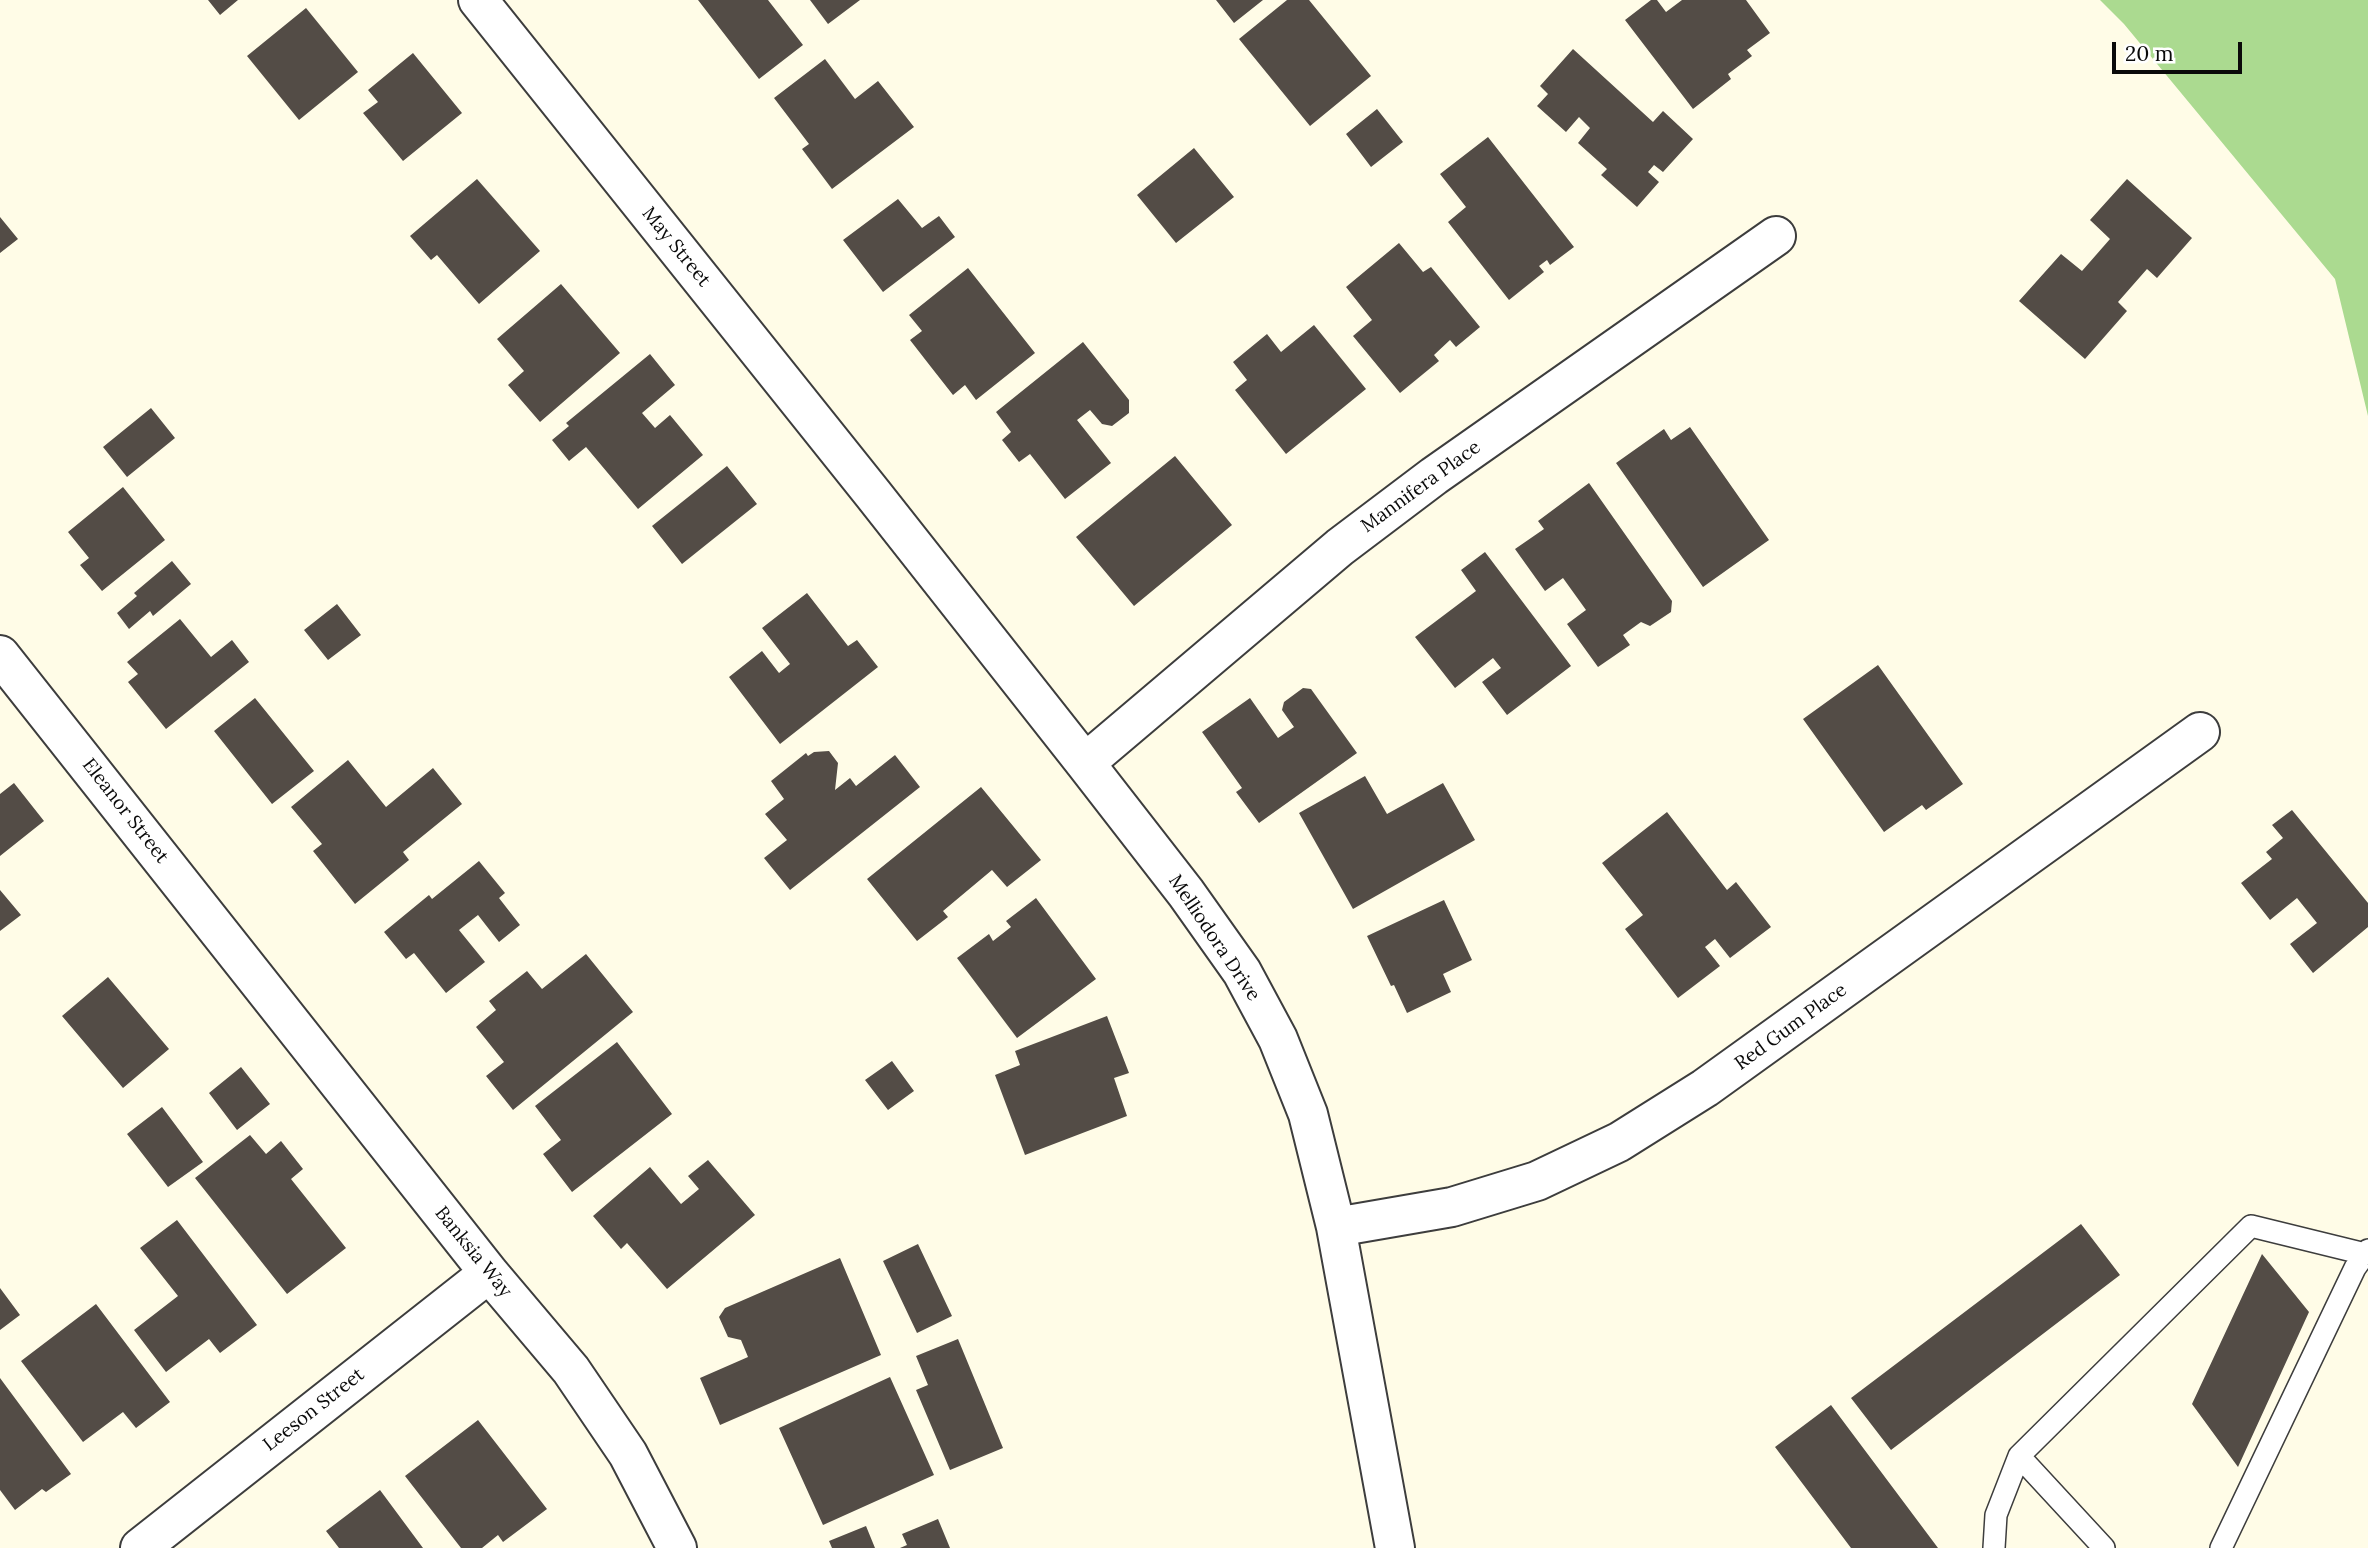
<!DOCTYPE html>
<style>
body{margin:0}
#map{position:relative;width:2368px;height:1548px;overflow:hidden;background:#fffce7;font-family:Lora,serif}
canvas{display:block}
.scale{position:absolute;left:2112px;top:42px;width:130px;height:32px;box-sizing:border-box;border:4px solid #0a0a0a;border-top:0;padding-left:9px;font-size:21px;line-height:24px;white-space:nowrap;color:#0a0a0a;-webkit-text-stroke:5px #fff;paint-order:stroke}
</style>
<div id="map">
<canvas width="2368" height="1548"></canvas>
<div class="scale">20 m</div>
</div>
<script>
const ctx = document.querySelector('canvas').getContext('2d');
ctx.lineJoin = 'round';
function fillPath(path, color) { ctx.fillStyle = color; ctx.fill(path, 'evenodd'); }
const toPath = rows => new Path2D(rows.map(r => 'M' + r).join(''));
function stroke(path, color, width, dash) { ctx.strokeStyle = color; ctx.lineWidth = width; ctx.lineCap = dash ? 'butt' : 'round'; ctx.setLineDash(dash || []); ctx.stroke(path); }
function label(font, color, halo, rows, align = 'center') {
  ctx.font = font + ' Lora,serif'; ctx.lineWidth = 7; ctx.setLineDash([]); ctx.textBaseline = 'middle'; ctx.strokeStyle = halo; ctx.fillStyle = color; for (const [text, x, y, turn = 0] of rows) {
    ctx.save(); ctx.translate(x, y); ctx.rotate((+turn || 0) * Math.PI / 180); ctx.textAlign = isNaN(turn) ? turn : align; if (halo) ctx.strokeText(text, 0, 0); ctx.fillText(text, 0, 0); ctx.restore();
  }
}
fillPath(toPath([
 [2100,0,2368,0,2368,416,2335,279,2124,24]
]), '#abda90');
fillPath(toPath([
 [208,0,238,0,220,15],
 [698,0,768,0,803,45,759,79],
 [810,0,860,0,828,24],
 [1216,0,1263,0,1234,23],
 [1287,0,1309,0,1371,76,1310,126,1239,39],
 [1651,0,1657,0,1666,12,1682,0,1746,0,1770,33,1747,50,1752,56,1728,74,1731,79,1693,109,1625,20],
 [306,8,358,72,299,120,247,56],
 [1573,49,1653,122,1663,111,1693,139,1663,172,1654,165,1648,172,1659,182,1637,207,1601,175,1607,169,1578,143,1590,128,1579,117,1566,132,1537,106,1548,94,1540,86],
 [413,53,462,113,403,161,363,113,378,102,368,90],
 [825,59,855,99,878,81,914,127,832,189,802,149,809,144,774,98],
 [1377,109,1403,142,1371,167,1346,134],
 [1488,137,1574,247,1550,265,1547,260,1539,266,1544,272,1509,300,1448,222,1466,207,1440,174],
 [1194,148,1234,197,1176,243,1137,195],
 [477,179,540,251,479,304,437,255,431,260,410,236],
 [2127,179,2192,238,2157,278,2147,269,2118,302,2127,311,2085,359,2019,301,2061,254,2082,271,2110,239,2090,220],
 [898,199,922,228,939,216,955,237,883,292,843,240],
 [0,217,18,239,0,253],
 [1399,243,1423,272,1431,267,1480,327,1456,347,1450,340,1434,355,1439,361,1400,393,1353,336,1372,320,1346,287],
 [968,268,1035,353,976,400,965,385,953,395,931,367,910,340,922,331,909,315],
 [561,284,620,353,540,422,508,385,524,371,497,339],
 [1314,325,1366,389,1286,454,1235,390,1247,380,1233,362,1267,334,1281,352],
 [1083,342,1129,400,1129,413,1112,426,1102,424,1090,410,1077,420,1111,463,1065,499,1030,454,1019,462,1002,440,1011,432,996,412],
 [650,354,675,385,642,413,655,428,670,415,703,455,638,509,586,447,569,461,552,440,569,426,566,423],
 [151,408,175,438,127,477,103,447],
 [1690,427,1769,540,1703,587,1616,463,1664,429,1671,440],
 [1175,456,1232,525,1134,606,1076,537],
 [727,466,757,504,682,564,652,526],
 [1589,483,1672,601,1671,612,1650,626,1641,622,1623,635,1630,645,1598,667,1567,624,1586,610,1563,578,1545,591,1515,549,1544,529,1538,521],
 [123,487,165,540,102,591,80,565,89,558,68,532],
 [1485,552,1571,666,1507,715,1482,682,1501,668,1493,658,1455,688,1415,637,1476,591,1461,570],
 [172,561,191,584,153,616,150,611,129,629,117,613,137,596,134,593],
 [807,593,848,646,857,640,878,667,780,744,729,677,762,651,779,673,790,664,762,628],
 [337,604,361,635,328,660,304,630],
 [180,619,211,657,232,640,249,662,166,729,128,682,138,674,127,662],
 [1878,665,1963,784,1926,810,1922,805,1884,832,1803,719],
 [1303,688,1311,689,1357,753,1259,823,1236,792,1242,788,1202,732,1250,698,1278,738,1294,727,1282,710,1284,702],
 [255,698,314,771,272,804,214,731],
 [829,751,838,763,835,790,850,778,856,786,895,755,920,787,790,890,764,858,787,840,765,814,784,799,771,781,806,753,808,756,814,752],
 [348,760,386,807,433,768,462,804,403,852,409,860,355,904,313,851,322,844,291,807],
 [1365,776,1387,814,1443,783,1475,840,1353,909,1299,813],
 [14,783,44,821,0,856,0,794],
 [981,787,1041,860,1007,887,992,870,943,911,948,917,917,941,867,879],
 [2292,810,2368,903,2368,927,2313,973,2290,944,2317,923,2297,898,2270,920,2241,883,2272,859,2266,852,2283,838,2272,825],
 [1667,812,1727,890,1736,882,1771,927,1730,958,1715,939,1705,947,1720,966,1678,998,1625,929,1643,915,1602,863],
 [479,861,505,893,499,898,520,925,499,942,478,915,459,930,485,962,446,993,414,953,406,959,384,932,429,895,432,899],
 [0,890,21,915,0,931],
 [1036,898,1096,979,1017,1038,957,958,989,934,993,941,1011,927,1006,921],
 [1444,900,1472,960,1443,974,1451,992,1407,1013,1394,985,1391,986,1367,936],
 [586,954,633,1012,513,1110,486,1076,504,1062,476,1027,496,1010,489,1001,527,971,542,989],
 [108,977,169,1049,123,1088,62,1016],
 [1107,1016,1129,1073,1114,1078,1127,1116,1025,1155,995,1075,1020,1065,1015,1051],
 [617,1042,672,1114,572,1192,543,1154,561,1140,535,1106],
 [892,1061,914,1091,888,1110,865,1080],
 [241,1067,270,1104,237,1130,209,1093],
 [162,1107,203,1162,168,1187,127,1134],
 [250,1135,266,1154,281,1141,303,1169,291,1179,346,1248,287,1294,195,1178],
 [708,1160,755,1215,667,1289,627,1243,621,1249,593,1216,650,1167,681,1204,699,1189,688,1176],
 [177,1220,257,1325,220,1353,209,1339,166,1372,134,1330,178,1296,140,1248],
 [2081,1224,2120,1275,1891,1450,1851,1398],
 [918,1244,952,1316,917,1333,883,1261],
 [2262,1254,2309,1312,2238,1467,2192,1404],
 [840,1258,881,1355,720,1425,700,1378,748,1357,741,1340,728,1337,719,1317,725,1308],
 [0,1288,20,1315,0,1330],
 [96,1304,170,1402,136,1428,123,1412,83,1442,21,1361],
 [958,1339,1003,1448,950,1470,916,1390,928,1385,916,1356],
 [890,1377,934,1475,823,1525,779,1428],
 [0,1378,71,1474,46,1492,42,1489,15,1510,0,1490],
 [1831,1405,1938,1548,1851,1548,1775,1447],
 [478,1420,547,1509,503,1542,498,1535,482,1548,461,1548,405,1476],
 [380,1490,423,1548,339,1548,326,1531],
 [938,1519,950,1548,900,1548,907,1545,902,1534],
 [866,1526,875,1548,832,1548,829,1541]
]), '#534c46');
const service = toPath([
 [2019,1456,2251,1226,2365,1254],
 [1994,1548,1996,1515,2019,1456,2104,1548],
 [2221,1548,2355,1268,2368,1250]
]);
const minor = toPath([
 [478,0,873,494,1085,763,1186,893,1242,972,1278,1039,1308,1114,1336,1227,1395,1548],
 [0,655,489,1273,571,1370,628,1454,677,1548],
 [1085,763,1340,547,1434,476,1776,236],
 [1336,1227,1452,1207,1537,1181,1619,1142,1705,1088,2200,732],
 [140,1548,489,1273]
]);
stroke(service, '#3d3d3d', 24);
stroke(minor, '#3d3d3d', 42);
stroke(service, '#fff', 21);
stroke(minor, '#fff', 38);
label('19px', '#0a0a0a', '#fff', [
 ["May Street",676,247,51],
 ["Mannifera Place",1421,487,-36],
 ["Eleanor Street",125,811,52],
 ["Melliodora Drive",1214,938,56],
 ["Red Gum Place",1791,1027,-36],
 ["Banksia Way",473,1252,51],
 ["Leeson Street",314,1410,-38]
]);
</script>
